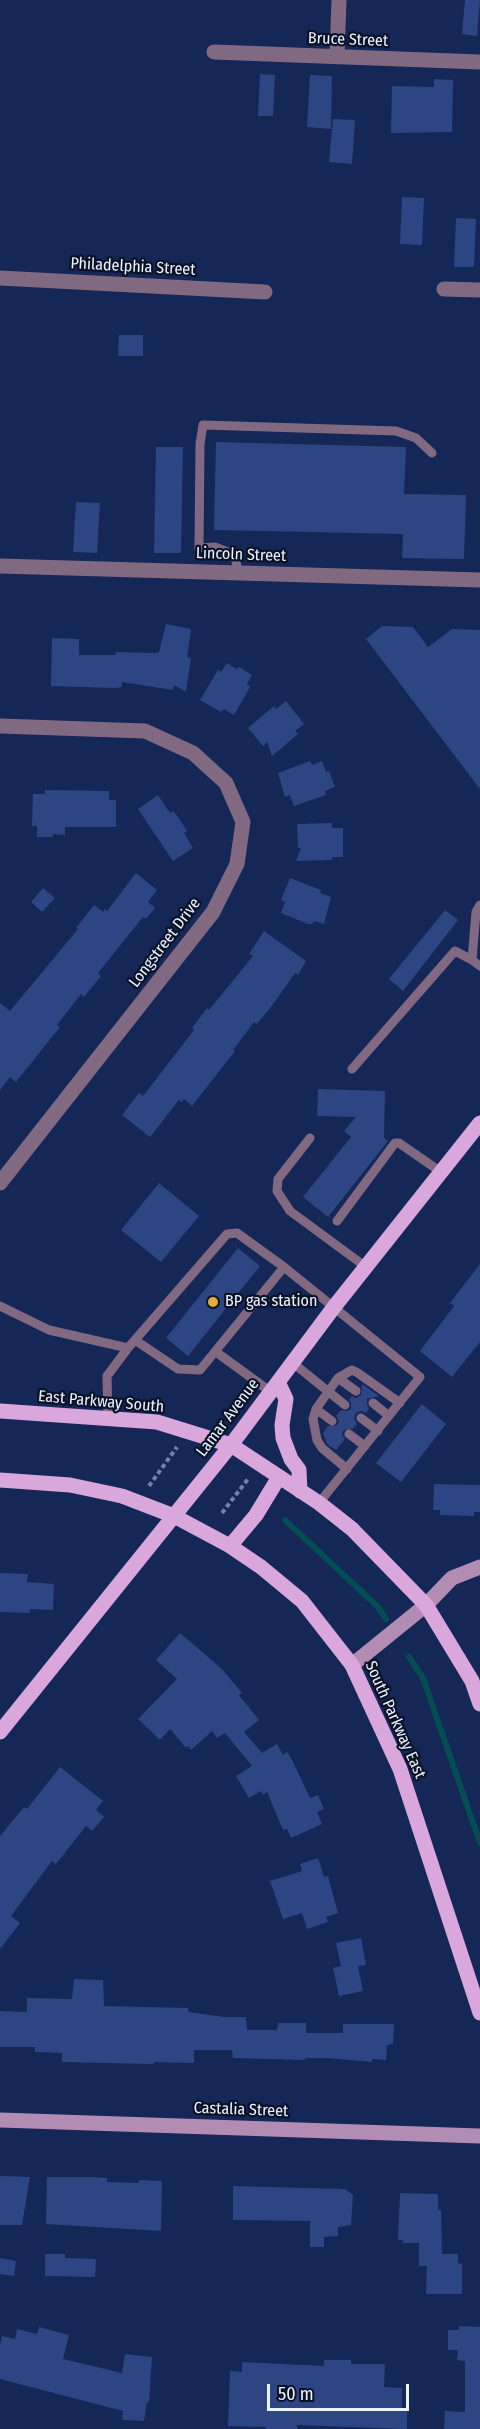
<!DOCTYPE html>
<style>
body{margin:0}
#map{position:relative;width:480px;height:2429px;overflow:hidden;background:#152756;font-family:"Fira Sans Condensed",sans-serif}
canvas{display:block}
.scale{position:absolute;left:267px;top:2384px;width:142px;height:27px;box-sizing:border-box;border:3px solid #edf3ff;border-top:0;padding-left:8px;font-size:18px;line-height:21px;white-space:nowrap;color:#edf3ff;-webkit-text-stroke:4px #0a1227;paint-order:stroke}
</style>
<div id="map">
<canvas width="480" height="2429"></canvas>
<div class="scale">50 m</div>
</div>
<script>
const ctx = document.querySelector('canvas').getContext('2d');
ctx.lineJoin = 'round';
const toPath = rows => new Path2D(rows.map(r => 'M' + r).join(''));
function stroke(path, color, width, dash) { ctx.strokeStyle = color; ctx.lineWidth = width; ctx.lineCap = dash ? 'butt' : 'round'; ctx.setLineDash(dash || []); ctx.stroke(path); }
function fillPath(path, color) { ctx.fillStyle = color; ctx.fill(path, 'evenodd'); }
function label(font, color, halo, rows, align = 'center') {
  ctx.font = font + ' "Fira Sans Condensed",sans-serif'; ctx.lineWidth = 4.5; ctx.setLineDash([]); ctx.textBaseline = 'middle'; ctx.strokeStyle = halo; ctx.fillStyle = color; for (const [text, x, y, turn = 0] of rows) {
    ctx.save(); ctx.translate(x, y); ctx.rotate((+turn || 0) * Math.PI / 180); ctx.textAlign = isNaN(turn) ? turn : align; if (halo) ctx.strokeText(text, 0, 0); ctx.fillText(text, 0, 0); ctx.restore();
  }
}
stroke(toPath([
 [285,1520,378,1607,386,1619],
 [409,1657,423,1678,480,1843]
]), '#044d54', 6);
fillPath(toPath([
 [465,0,480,0,477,36,462,34],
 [260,74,275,75,273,116,258,116],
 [310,75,332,76,331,129,307,127],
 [434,79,453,80,452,132,391,133,392,86,434,87],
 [333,119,355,120,352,164,329,162],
 [402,197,424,198,422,245,400,244],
 [456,218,476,219,474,267,454,267],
 [119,335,143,335,143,356,118,356],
 [216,442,406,447,404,494,466,495,464,559,402,558,403,534,214,530],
 [156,447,183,447,181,553,154,553],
 [76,502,100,503,97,553,73,552],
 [166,624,191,629,187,657,191,658,186,692,174,685,173,690,122,682,122,687,116,688,51,686,52,638,79,639,79,655,115,655,116,652,155,653,159,652],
 [382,626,413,627,428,647,452,629,480,630,480,789,366,639],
 [227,663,237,669,239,667,252,675,247,684,250,686,249,689,234,715,224,709,221,712,200,700,218,670,221,672],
 [286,701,304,724,295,731,298,734,272,756,267,742,263,746,248,728,274,706,276,709],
 [310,761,312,765,322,761,326,772,329,771,335,787,325,791,326,795,294,806,290,795,285,797,278,773],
 [45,790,109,791,109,800,116,800,116,827,65,827,65,835,53,834,53,837,37,837,37,826,32,826,33,794,45,794],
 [158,795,170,813,173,811,178,817,187,831,184,833,193,848,173,861,138,809],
 [332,823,332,828,343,828,343,857,332,857,332,860,296,861,301,848,298,848,297,824],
 [136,873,157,890,148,902,155,908,146,919,143,917,98,973,101,976,84,997,81,994,57,1025,60,1027,16,1082,10,1077,0,1090,0,1003,10,1011,78,929,76,928,94,905,103,912,105,909,107,911],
 [290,878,321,890,320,893,331,897,324,924,314,921,312,924,308,924,281,913,285,902,281,900],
 [43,888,55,898,42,912,31,902],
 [445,910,458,920,403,991,389,979],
 [264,931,306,961,298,975,295,973,274,1003,257,1024,254,1022,233,1050,235,1051,192,1106,184,1099,182,1102,179,1100,150,1137,122,1115,139,1093,143,1096,194,1030,192,1028,207,1008,209,1010,253,956,249,954],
 [318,1089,385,1091,384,1138,388,1141,328,1217,303,1197,351,1137,344,1131,356,1117,317,1116],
 [159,1183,199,1216,161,1262,121,1230],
 [238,1248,260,1266,188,1356,166,1338],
 [480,1264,480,1342,452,1377,420,1351,454,1306,450,1303],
 [362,1384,379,1396,367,1399,367,1405,369,1409,366,1413,361,1411,356,1413,354,1418,357,1424,353,1429,344,1430,342,1434,345,1439,336,1450,327,1444,323,1433,328,1426,337,1425,339,1421,336,1416,341,1410,347,1411,351,1409,351,1403,349,1400,352,1396,356,1398,361,1395],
 [422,1404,446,1424,401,1482,376,1463],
 [434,1484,480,1485,480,1512,474,1512,474,1516,440,1515,440,1510,433,1510],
 [0,1573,28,1574,27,1582,54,1584,53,1610,30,1609,30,1613,0,1612],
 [180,1633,222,1669,242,1693,239,1695,259,1720,244,1732,262,1753,277,1744,283,1755,287,1752,291,1758,310,1798,318,1795,324,1809,317,1812,322,1824,291,1838,287,1829,283,1830,267,1792,263,1795,261,1791,249,1798,236,1776,252,1766,225,1733,217,1738,212,1731,191,1750,188,1746,186,1748,170,1729,160,1740,138,1719,177,1679,156,1660],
 [60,1767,103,1801,96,1810,104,1817,92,1831,86,1826,56,1864,52,1861,11,1916,20,1923,0,1949,0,1836,24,1807,27,1809],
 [318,1858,324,1877,328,1876,338,1913,326,1917,328,1922,307,1929,302,1913,283,1919,270,1881,302,1871,300,1864],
 [361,1938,366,1965,358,1966,363,1991,339,1996,333,1968,341,1966,336,1943],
 [74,1979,103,1980,104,2006,188,2008,188,2012,224,2017,246,2017,247,2030,277,2030,278,2023,306,2023,306,2033,343,2033,343,2024,394,2024,393,2044,387,2045,386,2060,372,2059,372,2062,328,2058,305,2058,305,2060,233,2058,232,2050,194,2050,194,2063,154,2062,154,2064,62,2062,62,2053,35,2052,35,2047,0,2047,0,2011,27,2012,27,1998,72,1999],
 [0,2176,30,2177,22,2225,0,2225],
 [47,2177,93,2177,107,2178,107,2182,139,2183,139,2180,162,2181,161,2231,46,2224],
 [233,2186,345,2189,353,2195,351,2225,338,2227,338,2236,324,2237,324,2247,310,2247,310,2221,233,2220],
 [400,2193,438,2194,438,2210,441,2210,442,2254,458,2254,458,2263,462,2264,462,2294,426,2294,427,2266,419,2266,419,2243,403,2243,403,2240,398,2240],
 [45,2254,65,2254,65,2258,96,2259,95,2277,45,2276],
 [0,2258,16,2261,14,2276,0,2274],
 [459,2326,480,2327,480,2429,444,2429,445,2411,465,2412,465,2361,457,2360,458,2350,448,2350,448,2330,459,2330],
 [39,2327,69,2335,63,2359,122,2373,125,2354,152,2357,149,2402,147,2402,144,2421,122,2420,123,2411,0,2379,0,2345,2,2336,15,2339,17,2329,37,2334],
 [324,2360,351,2360,351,2364,385,2364,384,2387,402,2388,402,2409,407,2409,407,2429,297,2425,297,2429,266,2429,266,2427,228,2426,230,2371,242,2372,242,2362,324,2366]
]), '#2d4583');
stroke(toPath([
 [149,1486,177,1447],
 [222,1513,248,1479]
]), '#7481a1', 4, [4.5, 3]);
stroke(toPath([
 [238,573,235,555,215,547,199,548,200,444,203,425,396,431,416,438,432,453],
 [480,905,476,912,472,960,480,966],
 [352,1069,455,951,472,960],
 [310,1138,278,1179,277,1191,290,1211,366,1267],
 [337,1221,395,1143,399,1143,441,1172],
 [0,1306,49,1330,128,1348],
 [135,1340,178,1369,200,1370,284,1267],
 [216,1352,271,1392],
 [293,1363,345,1405],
 [338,1378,352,1370,358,1373,400,1403],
 [373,1403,389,1416],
 [316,1409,332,1421],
 [108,1418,107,1376,128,1348,227,1234,237,1233,284,1267,420,1377,319,1503],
 [361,1418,378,1431],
 [349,1434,365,1446],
 [347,1469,322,1448,317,1440,313,1419,316,1409,338,1378,356,1391]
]), '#826982', 9);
stroke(toPath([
 [214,52,480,62],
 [337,57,339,0],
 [0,278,265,292],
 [444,289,480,290],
 [0,566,480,580],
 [0,726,145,731,193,753,226,783,243,822,237,864,213,912,0,1183]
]), '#826982', 15);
stroke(toPath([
 [352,1665,426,1605,452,1578,480,1567],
 [0,2120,480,2136]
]), '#b38cb4', 15);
stroke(toPath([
 [278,1382,286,1399,282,1425,283,1438,291,1459,299,1470,300,1491],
 [0,1411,157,1422,231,1445,319,1503,352,1529,426,1605,472,1681,480,1704],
 [0,1480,70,1485,122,1496,174,1516,230,1546,261,1567,302,1601,352,1665,400,1769,480,2013],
 [230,1546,256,1515,279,1477],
 [0,1732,231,1445,334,1307,480,1123]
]), '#d9a7db', 15);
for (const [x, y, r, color] of [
 [213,1302,6,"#e1af34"]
]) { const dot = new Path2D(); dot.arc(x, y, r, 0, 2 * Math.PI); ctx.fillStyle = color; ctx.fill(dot); stroke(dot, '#0a1227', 2); }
label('16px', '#edf3ff', '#0a1227', [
 ["Bruce Street",348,40,2],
 ["Philadelphia Street",133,267,3],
 ["Lincoln Street",241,555,2],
 ["Longstreet Drive",165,943,-53],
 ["East Parkway South",101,1402,5],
 ["Lamar Avenue",228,1418,-53],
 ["South Parkway East",395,1720,66],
 ["Castalia Street",241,2110,2]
]);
label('16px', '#edf3ff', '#0a1227', [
 ["BP gas station",225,1302]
], 'left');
</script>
